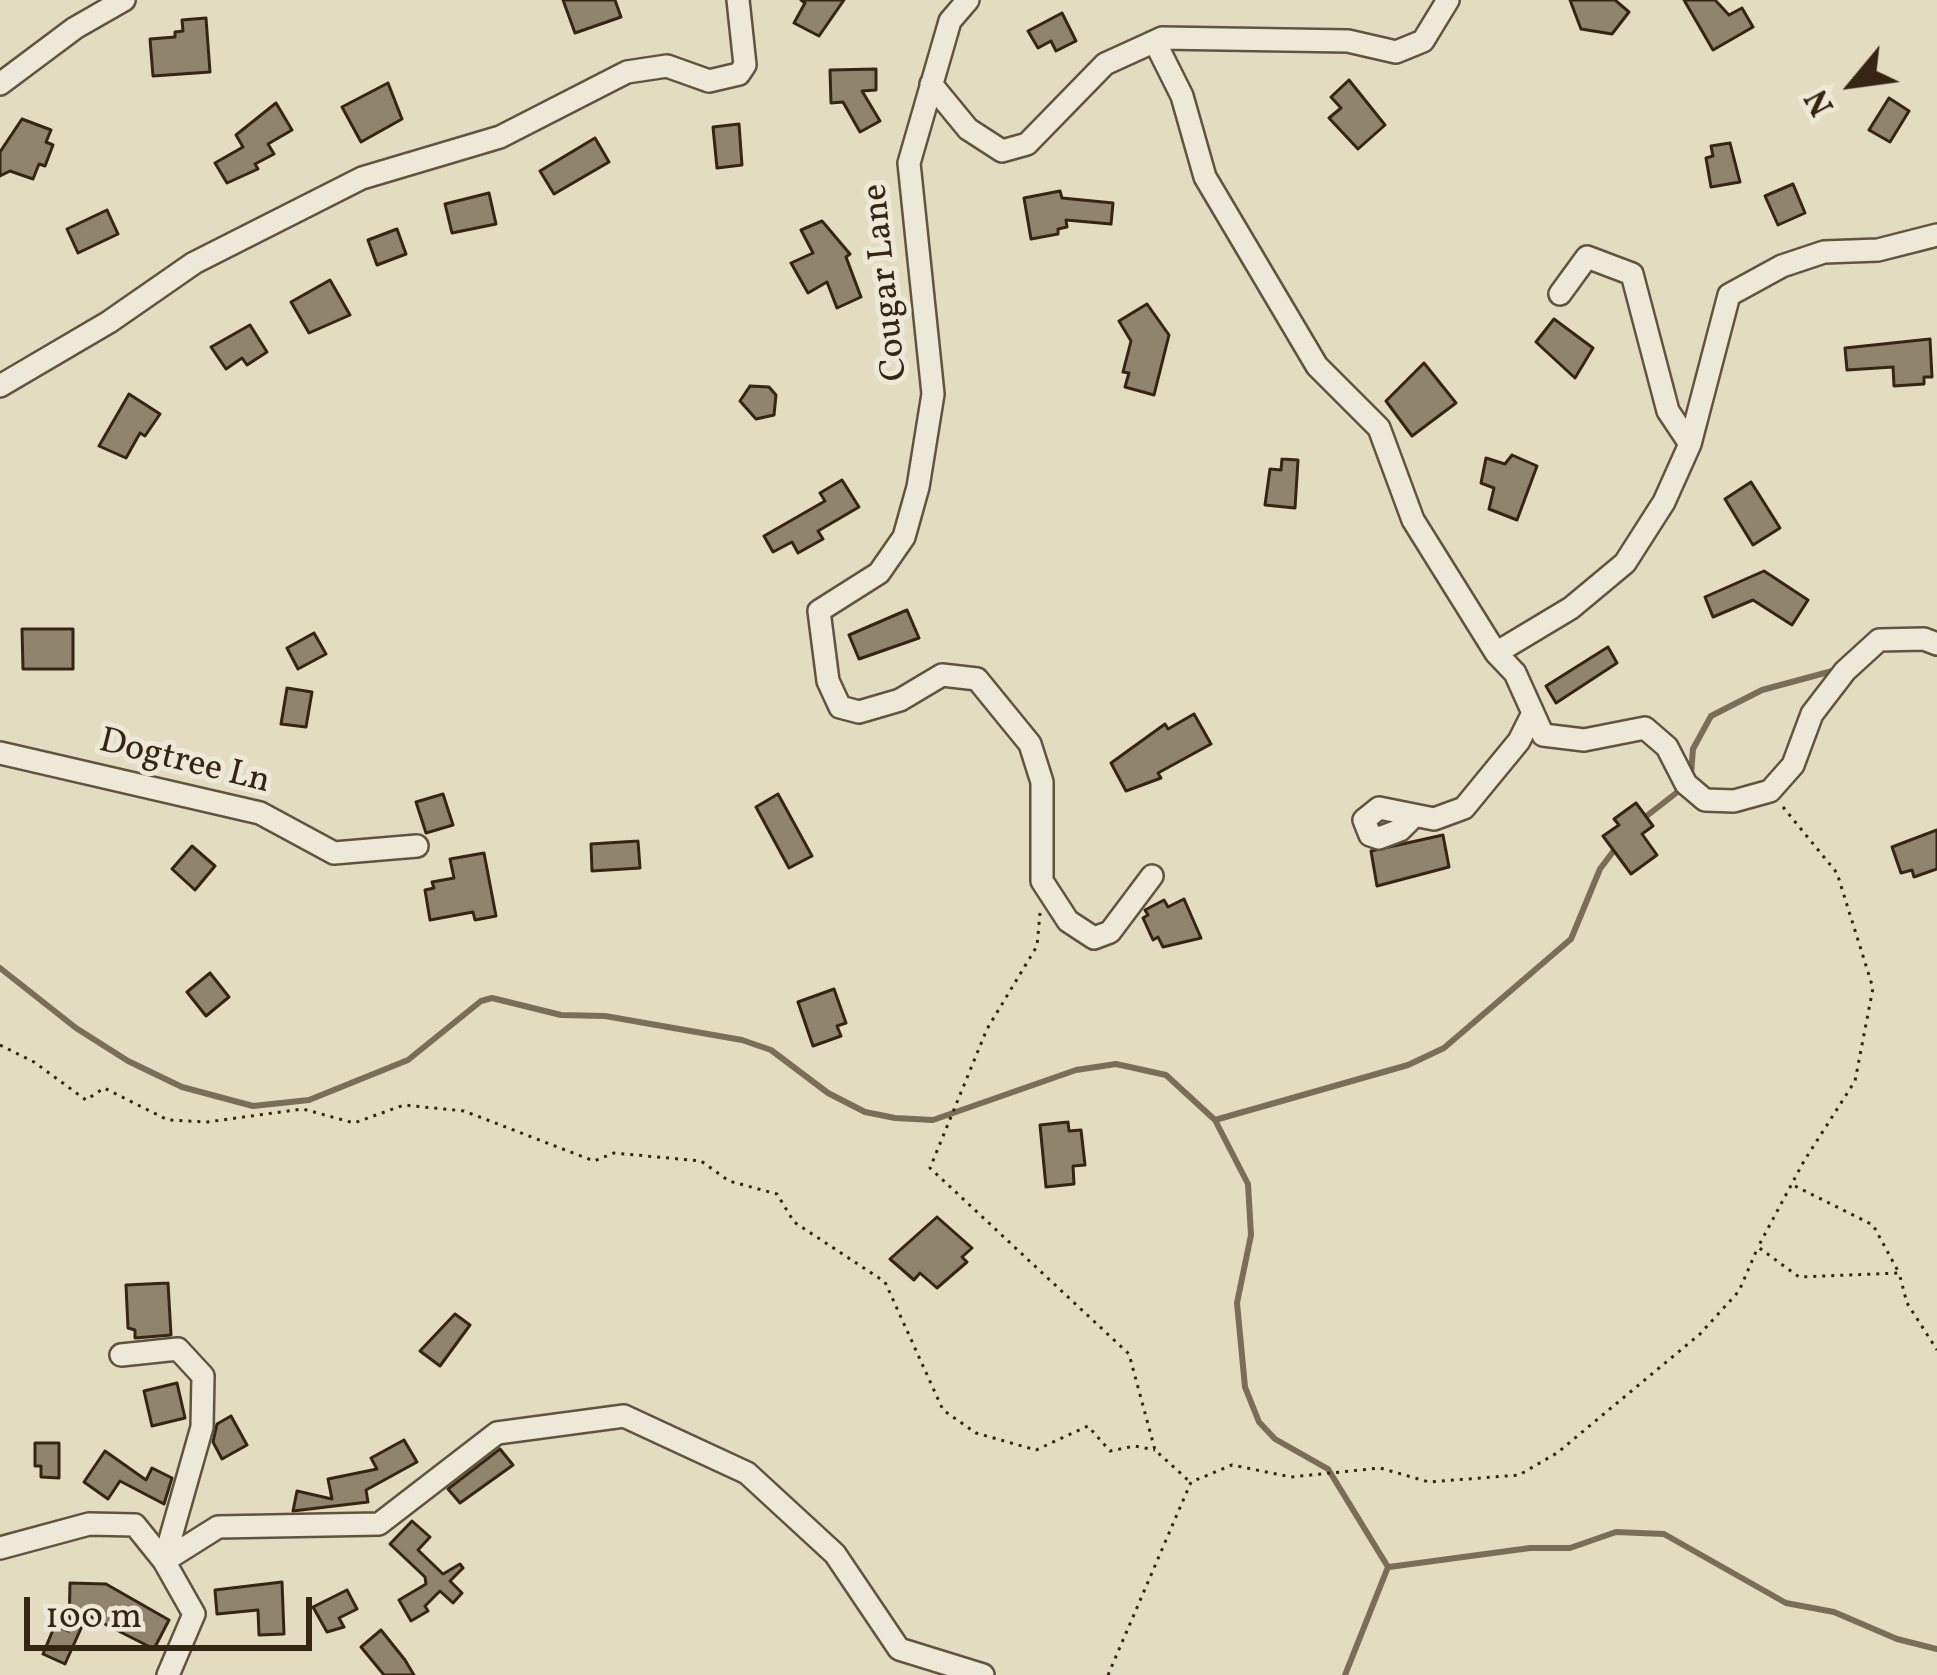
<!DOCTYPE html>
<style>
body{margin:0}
#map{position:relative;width:1937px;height:1675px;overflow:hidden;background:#e3dcc1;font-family:Vollkorn,serif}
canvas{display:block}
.north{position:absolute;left:1793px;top:24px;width:120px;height:120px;-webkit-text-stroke:9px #ede8d7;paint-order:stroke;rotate:241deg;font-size:33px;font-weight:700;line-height:48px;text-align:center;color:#372513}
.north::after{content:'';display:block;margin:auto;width:42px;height:54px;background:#372513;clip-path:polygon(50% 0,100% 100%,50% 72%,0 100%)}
.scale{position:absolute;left:24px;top:1597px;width:288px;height:54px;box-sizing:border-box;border:6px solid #372513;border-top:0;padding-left:15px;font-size:36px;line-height:42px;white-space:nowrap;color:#372513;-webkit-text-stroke:9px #ede8d7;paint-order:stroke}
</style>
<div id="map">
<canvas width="1937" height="1675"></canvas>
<div class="north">N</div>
<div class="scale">100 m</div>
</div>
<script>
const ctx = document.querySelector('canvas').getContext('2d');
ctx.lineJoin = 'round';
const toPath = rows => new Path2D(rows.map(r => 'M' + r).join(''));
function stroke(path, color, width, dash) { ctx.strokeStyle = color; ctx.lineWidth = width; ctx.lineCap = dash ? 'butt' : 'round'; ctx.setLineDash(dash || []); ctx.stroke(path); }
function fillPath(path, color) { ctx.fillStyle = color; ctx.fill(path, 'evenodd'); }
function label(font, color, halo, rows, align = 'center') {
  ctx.font = font + ' Vollkorn,serif'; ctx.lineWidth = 10; ctx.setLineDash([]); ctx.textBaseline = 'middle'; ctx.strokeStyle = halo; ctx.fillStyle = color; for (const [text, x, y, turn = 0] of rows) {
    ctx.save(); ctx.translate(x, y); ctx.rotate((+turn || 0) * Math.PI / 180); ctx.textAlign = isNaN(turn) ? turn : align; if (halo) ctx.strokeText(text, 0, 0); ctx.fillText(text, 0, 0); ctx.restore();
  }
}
stroke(toPath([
 [1691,774,1693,749,1711,716,1762,690,1836,670],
 [1644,818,1680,790],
 [0,968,76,1028,128,1061,182,1087,253,1106,309,1100,408,1060,481,1001,492,998,561,1015,605,1016,742,1040,771,1050,828,1093,865,1112,895,1118,933,1120,1076,1070,1116,1064,1166,1075,1215,1120,1248,1184,1251,1235,1237,1303,1245,1387,1259,1422,1275,1439,1328,1469,1388,1567,1345,1675],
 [1215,1120,1408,1065,1444,1048,1571,939,1600,869,1618,845],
 [1389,1567,1530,1548,1570,1548,1616,1532,1664,1534,1786,1603,1834,1612,1897,1639,1937,1649]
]), '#7b6e58', 6);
const building = toPath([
 [563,0,615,0,621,17,575,33,563,0],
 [801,0,844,0,819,36,794,23,805,3,801,0],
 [1570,0,1615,0,1629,12,1612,34,1581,29,1570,0],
 [1684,0,1715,0,1729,15,1742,8,1753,27,1713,50,1684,0],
 [1062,13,1076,41,1056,51,1051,41,1038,48,1028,31,1062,13],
 [206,18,210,72,153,76,150,39,175,37,175,32,183,31,182,20,206,18],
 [876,69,876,90,862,91,880,121,860,132,843,102,831,103,830,70,876,69],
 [1349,80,1385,125,1358,149,1329,118,1341,108,1331,97,1349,80],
 [388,83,402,119,361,142,342,107,388,83],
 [1889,98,1909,111,1890,142,1869,130,1889,98],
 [276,103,292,130,268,144,274,154,255,164,258,169,227,183,215,163,243,147,236,135,276,103],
 [22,119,51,130,46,142,53,145,45,166,39,164,33,179,10,171,0,176,0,152,22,119],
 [739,124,742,165,717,168,713,127,739,124],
 [595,138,609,162,554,194,540,171,595,138],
 [1730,143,1740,182,1711,187,1706,158,1713,156,1711,146,1730,143],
 [1793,184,1805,213,1778,225,1765,196,1793,184],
 [1060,191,1062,198,1113,203,1111,224,1066,220,1067,227,1058,229,1058,234,1031,239,1024,198,1060,191],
 [489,193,496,224,452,233,445,204,489,193],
 [107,210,118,234,78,253,67,229,107,210],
 [822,221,850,254,846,257,861,297,837,308,827,282,808,293,791,263,813,253,801,230,822,221],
 [397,229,406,254,377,265,368,240,397,229],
 [330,280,350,315,309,333,291,302,330,280],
 [1147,304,1169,335,1154,395,1125,387,1129,373,1123,372,1131,341,1119,321,1147,304],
 [1554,319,1593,348,1575,378,1536,342,1554,319],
 [250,325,267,352,247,365,242,358,226,369,211,347,250,325],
 [1930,339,1932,377,1924,377,1924,384,1894,386,1893,367,1847,370,1845,348,1930,339],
 [1424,363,1456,403,1412,436,1386,401,1424,363],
 [750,386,769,387,776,395,774,415,756,419,740,401,750,386],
 [129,394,160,414,145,436,140,433,126,458,99,446,129,394],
 [1512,455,1537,466,1517,520,1489,509,1494,488,1481,483,1486,458,1505,464,1512,455],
 [1282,459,1298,460,1295,508,1265,505,1270,469,1281,470,1282,459],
 [842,480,859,507,818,531,823,539,798,553,792,542,773,552,764,536,825,501,820,493,842,480],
 [1751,482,1780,528,1753,545,1725,499,1751,482],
 [1764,571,1808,600,1792,625,1753,600,1713,617,1705,597,1764,571],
 [907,610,919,638,859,659,849,635,907,610],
 [22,629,73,629,73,669,23,669,22,629],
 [314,633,326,654,298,669,287,648,314,633],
 [1608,647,1617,663,1556,703,1546,686,1608,647],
 [287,688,312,692,306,727,281,724,287,688],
 [1194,714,1211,744,1158,773,1161,778,1126,791,1111,763,1165,724,1168,729,1194,714],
 [443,794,453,825,426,833,416,802,443,794],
 [778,794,812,856,789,868,756,807,778,794],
 [1636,803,1653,826,1642,834,1657,855,1631,874,1603,836,1619,825,1614,819,1636,803],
 [1937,830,1937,869,1914,877,1912,870,1901,873,1892,847,1937,830],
 [1443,835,1449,867,1377,886,1371,851,1443,835],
 [638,841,640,868,592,871,591,844,638,841],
 [192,846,215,866,195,890,172,869,192,846],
 [484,853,496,916,475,920,473,912,430,920,425,890,434,888,432,882,454,878,450,859,484,853],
 [1184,899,1201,938,1163,947,1158,937,1153,940,1143,918,1148,915,1145,910,1164,900,1168,907,1184,899],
 [210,973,229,997,206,1016,187,992,210,973],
 [834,989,846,1023,837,1026,841,1036,813,1046,798,1002,834,989],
 [1068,1122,1069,1131,1081,1130,1085,1165,1073,1166,1074,1184,1046,1187,1040,1125,1068,1122],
 [937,1217,972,1248,962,1257,967,1262,937,1288,920,1273,914,1280,890,1259,937,1217],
 [168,1283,171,1335,135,1338,135,1330,128,1328,126,1285,168,1283],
 [455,1314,470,1325,440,1366,420,1351,455,1314],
 [177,1383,185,1418,152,1426,144,1391,177,1383],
 [231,1416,247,1445,222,1459,213,1442,217,1424,231,1416],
 [404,1440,417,1462,366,1490,368,1502,293,1511,297,1491,332,1499,328,1479,377,1469,371,1458,404,1440],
 [35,1443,59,1443,59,1478,41,1477,41,1466,35,1466,35,1443],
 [500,1449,513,1465,460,1503,448,1489,500,1449],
 [105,1451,146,1480,152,1468,172,1478,164,1504,120,1481,108,1499,84,1482,105,1451],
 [412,1521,430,1537,418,1550,443,1574,460,1564,463,1568,450,1581,462,1593,453,1603,440,1591,425,1606,428,1611,411,1621,399,1600,426,1584,425,1577,390,1544,412,1521],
 [282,1582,284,1634,259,1635,258,1610,217,1614,215,1590,282,1582],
 [70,1583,106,1584,169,1620,154,1649,87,1615,65,1664,43,1654,55,1625,69,1631,70,1583],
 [347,1590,357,1609,339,1618,344,1627,327,1632,313,1607,347,1590],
 [381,1630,405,1660,414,1675,384,1675,361,1647,381,1630]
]);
fillPath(building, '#90846d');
stroke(building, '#372513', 3);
const minor = toPath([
 [968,0,950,21,909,163,933,394,918,487,904,537,879,573,819,611,828,681,840,707,859,712,900,700,942,675,977,679,1030,744,1042,782,1042,881,1068,921,1094,938,1110,932,1152,876],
 [1156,44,1182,96,1205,177,1317,366,1379,428,1413,520,1496,653,1571,608,1625,563,1664,502,1690,444,1729,295,1782,266,1824,252,1878,250,1937,235],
 [0,84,75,28,124,0],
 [931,84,968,129,1002,151,1027,144,1105,64,1162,38,1348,41,1396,52,1423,41,1448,0],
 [1560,294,1587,257,1632,274,1668,411,1690,444],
 [0,386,109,322,194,263,362,178,500,137,627,72,667,66,709,81,739,74,745,65,738,0],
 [1496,653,1515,673,1543,735,1584,740,1645,728,1667,747,1686,784,1705,800,1734,801,1770,791,1793,765,1812,714,1845,671,1879,640,1924,639,1937,644],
 [0,753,260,813,334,853,417,846],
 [1412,818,1400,830,1379,838,1370,835,1364,820,1379,808,1434,819,1464,808,1519,741,1533,713],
 [121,1355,178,1349,203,1376,202,1427,164,1561,194,1614,168,1675],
 [0,1548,89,1524,135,1525,164,1561,218,1527,379,1524,497,1433,624,1416,747,1473,835,1554,899,1649,983,1675]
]);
stroke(minor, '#62533e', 26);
stroke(toPath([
 [1783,807,1837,873,1873,988,1855,1081,1804,1161,1758,1247,1799,1277,1899,1273,1907,1303,1937,1350],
 [1040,913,1037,946,987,1029,930,1168,1129,1354,1155,1450,1189,1481],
 [0,1045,34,1062,86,1100,104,1088,168,1120,207,1122,303,1109,354,1123,404,1105,464,1111,594,1161,614,1153,701,1161,729,1181,777,1194,794,1222,885,1282,943,1410,976,1433,1036,1450,1088,1426,1110,1451,1135,1446,1155,1450],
 [1795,1186,1873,1225,1898,1271],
 [1108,1675,1191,1482,1232,1465,1291,1477,1380,1468,1429,1482,1519,1475,1557,1453,1700,1334,1739,1291,1758,1247]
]), '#372513', 3, [3, 6]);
stroke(minor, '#ede8d7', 21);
label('36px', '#372513', '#ede8d7', [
 ["Cougar Lane",888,282,-96],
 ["Dogtree Ln",184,764,14]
]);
</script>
